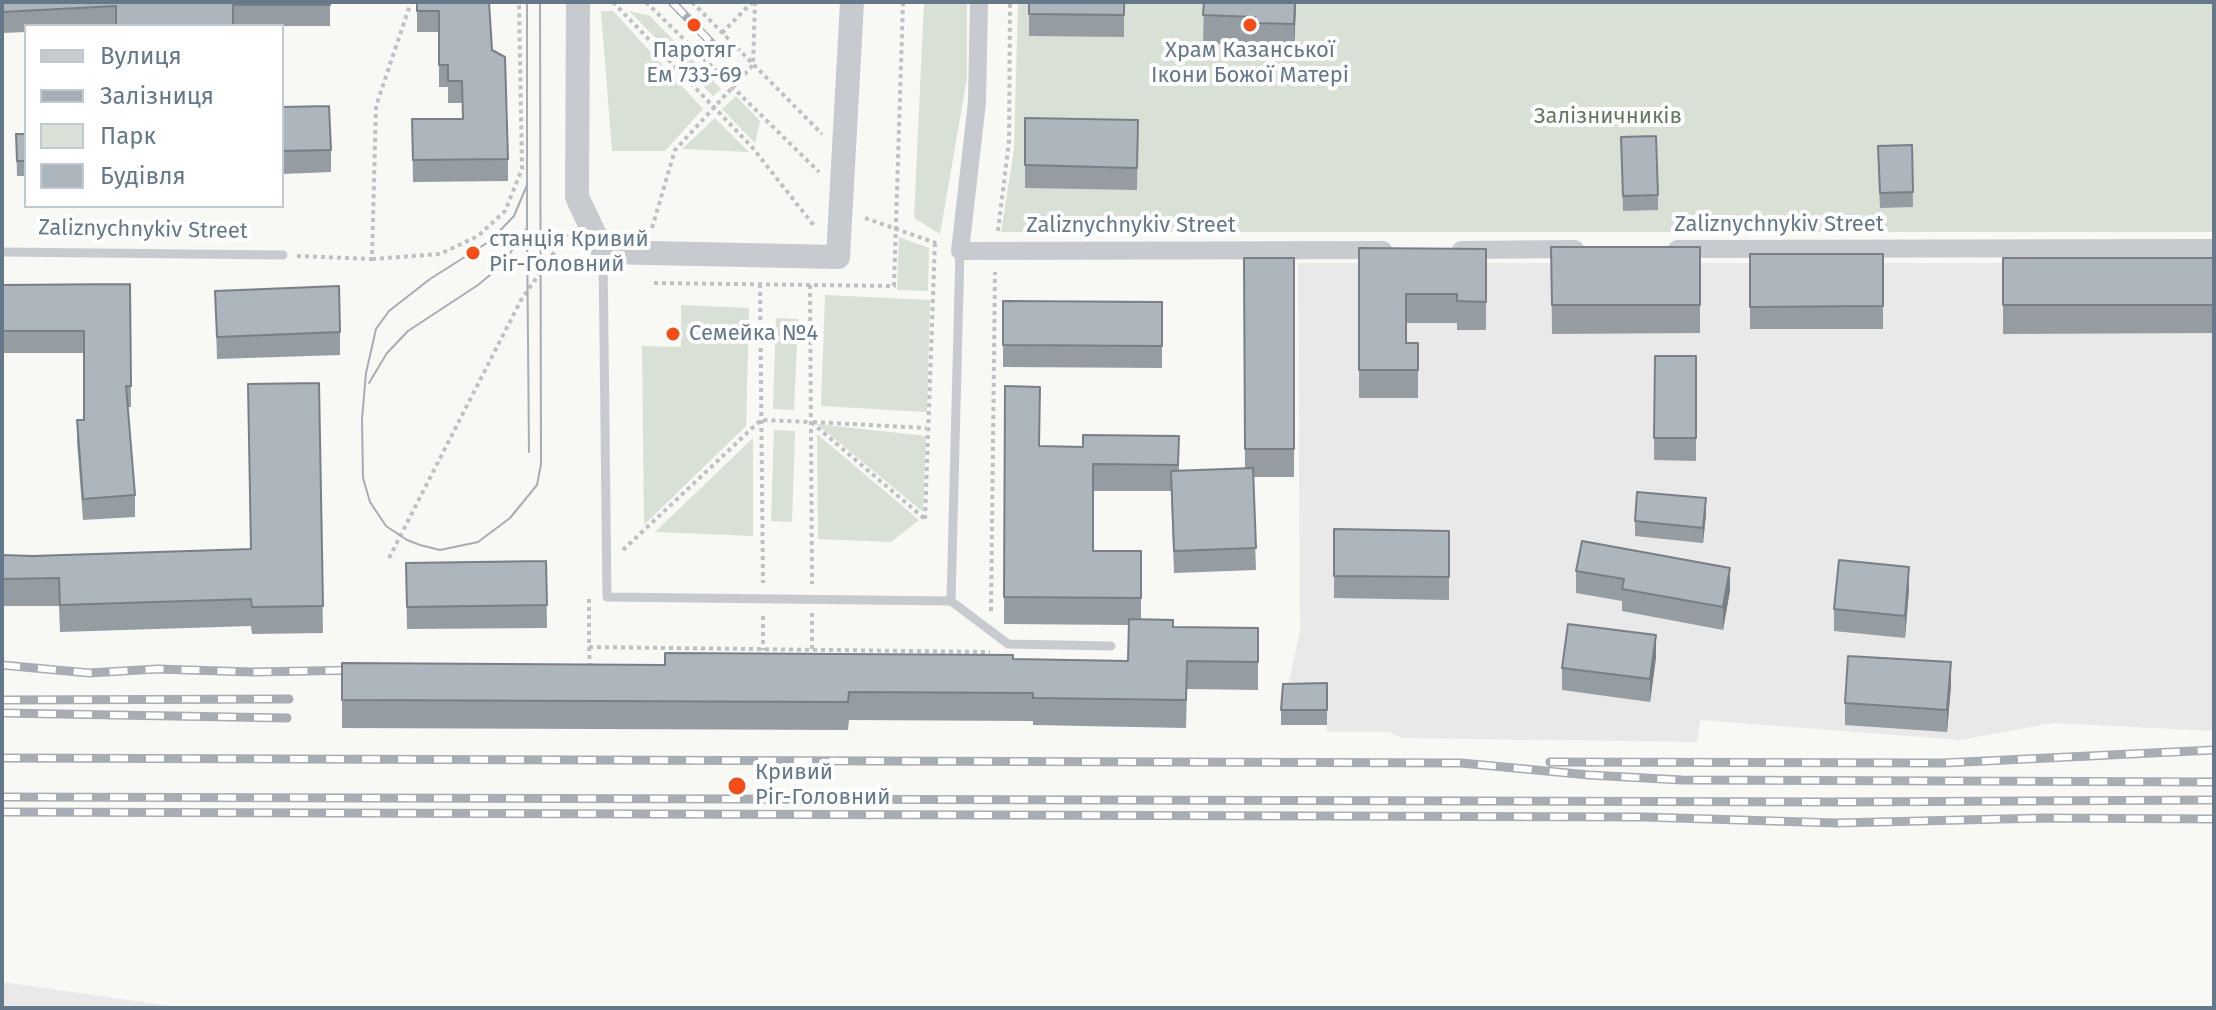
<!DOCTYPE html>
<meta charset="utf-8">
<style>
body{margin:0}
#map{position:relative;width:2216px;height:1010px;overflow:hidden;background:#f8f8f4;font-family:"Fira Sans",sans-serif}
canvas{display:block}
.frame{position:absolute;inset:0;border:4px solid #647889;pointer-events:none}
.legend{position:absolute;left:24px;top:24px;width:260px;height:184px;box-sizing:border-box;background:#fff;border:2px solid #c1c9d0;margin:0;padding:10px 14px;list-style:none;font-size:24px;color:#647889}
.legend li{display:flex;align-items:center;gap:16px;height:40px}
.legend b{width:40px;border:2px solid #c1c9d0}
</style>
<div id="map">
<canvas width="2216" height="1010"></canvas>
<div class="frame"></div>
<ul class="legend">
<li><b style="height:10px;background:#c7cbcf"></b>Вулиця</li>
<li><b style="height:10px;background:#a7adb3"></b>Залізниця</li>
<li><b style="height:22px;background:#d9e0d5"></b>Парк</li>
<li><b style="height:22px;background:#adb6bd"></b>Будівля</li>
</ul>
</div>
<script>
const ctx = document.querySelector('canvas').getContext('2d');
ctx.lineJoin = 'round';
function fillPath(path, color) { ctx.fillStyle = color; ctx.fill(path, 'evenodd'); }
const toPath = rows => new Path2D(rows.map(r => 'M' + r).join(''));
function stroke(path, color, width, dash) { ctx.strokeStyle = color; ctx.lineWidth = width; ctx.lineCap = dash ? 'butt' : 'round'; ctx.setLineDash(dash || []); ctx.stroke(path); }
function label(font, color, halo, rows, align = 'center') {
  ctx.font = font + ' "Fira Sans",sans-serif'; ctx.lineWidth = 8; ctx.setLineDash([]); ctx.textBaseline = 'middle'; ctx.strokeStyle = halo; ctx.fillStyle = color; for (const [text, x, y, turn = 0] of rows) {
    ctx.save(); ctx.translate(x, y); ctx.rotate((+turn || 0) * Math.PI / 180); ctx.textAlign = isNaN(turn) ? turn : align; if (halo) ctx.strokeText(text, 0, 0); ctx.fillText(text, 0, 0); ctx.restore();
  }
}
fillPath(toPath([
 [1298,263,2214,263,2214,731,2052,723,1961,740,1700,720,1697,742,1402,738,1389,732,1327,732,1327,725,1285,699,1300,631],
 [2,982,184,1008,2,1008]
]), '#e8e9e8');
fillPath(toPath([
 [924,2,967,2,967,78,940,234,914,218],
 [1018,2,2214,2,2214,232,1001,232,1014,150],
 [601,11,613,11,703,109,665,151,612,151],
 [629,11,650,16,721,89,713,96],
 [736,96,760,121,755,143,722,109],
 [715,118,749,152,682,149],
 [899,237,929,248,928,291,897,290],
 [825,295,930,300,927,412,821,406],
 [681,305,749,308,746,426,644,525,642,346,681,347],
 [776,318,798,319,794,410,773,409],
 [817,424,926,436,923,512],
 [774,430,795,431,792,522,771,521],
 [817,434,919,520,891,542,818,539],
 [753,438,753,536,655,532]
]), '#d9e0d5');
stroke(toPath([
 [613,2,752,147,815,227],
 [646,2,819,172],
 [692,2,822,134],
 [722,33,752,2],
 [865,218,936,243],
 [652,228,675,150,753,65,755,2],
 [998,231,1009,141,1010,2],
 [297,256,372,259,376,106,411,2],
 [372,259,440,254,478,236,505,211,522,169,519,2],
 [654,283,894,286,903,2],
 [760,284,763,583],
 [810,285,812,584],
 [813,422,926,428],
 [925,519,935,242],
 [623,550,761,420,811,422,925,519],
 [389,558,521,300,567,234],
 [589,599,589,647,990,652],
 [991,611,995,272],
 [812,613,812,651],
 [763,616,763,650],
 [589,647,590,669]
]), '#bec1c3', 4, [4, 4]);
stroke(toPath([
 [2,252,283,255],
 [603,254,607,597,951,601,1008,644,1111,646],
 [951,601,960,251]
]), '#c7cbcf', 9);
stroke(toPath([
 [979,2,977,102,960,251,1383,250],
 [1677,249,2214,248],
 [1461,250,1575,249]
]), '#c7cbcf', 18);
stroke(toPath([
 [578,2,577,197,603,252,838,257,852,2]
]), '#c7cbcf', 24);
stroke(toPath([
 [527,185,514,216,490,241,430,279,389,311,376,329,366,373,362,419,363,478,370,502,386,526,407,540,420,545,440,550,478,542,510,518,537,485,541,464,540,2],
 [527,228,529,452],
 [369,383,387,353,408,331,478,285,502,265,527,228,527,2]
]), '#a7adb3', 2);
const rail = toPath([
 [672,2,724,56],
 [2,665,89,673,157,669,253,672,364,670],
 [2,700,289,699],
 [2,713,287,718],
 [2,758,1461,763,1589,775,1682,780,2214,782],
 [1550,762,1943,763,2214,750],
 [2,797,1840,802,2214,800],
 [2,812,1644,817,1837,823,2044,818,2214,819]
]);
stroke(rail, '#a7adb3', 9);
stroke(rail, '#fff', 6, [18]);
fillPath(toPath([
 [2,2,330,2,330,26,26,26,26,32,2,33],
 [417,2,489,2,492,50,508,159,508,181,413,182,412,119,463,119,462,103,448,103,448,87,439,87,439,32,417,32],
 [1029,2,1124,2,1124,37,1029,36],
 [1204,2,1296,2,1294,53,1255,51,1255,46,1203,43],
 [282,107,331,150,331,172,282,174],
 [1138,120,1137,190,1025,188,1025,165],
 [16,134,26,134,26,176,17,176],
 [1621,137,1658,195,1658,210,1623,211],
 [1912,145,1913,207,1880,208,1878,161],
 [1551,247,1700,247,1700,333,1552,334],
 [1359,248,1486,249,1486,330,1457,330,1457,323,1406,323,1406,343,1418,343,1418,398,1359,398],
 [1750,254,1883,254,1883,329,1750,329],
 [1244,258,1294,258,1294,477,1253,477,1256,570,1174,573,1171,491,1093,491,1093,551,1141,551,1141,619,1173,627,1258,628,1258,690,1187,689,1186,728,1033,725,1033,721,849,720,848,730,342,728,342,663,665,665,1128,661,1129,625,1004,624,1005,386,1039,446,1083,447,1179,436,1179,471,1245,469],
 [2003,258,2214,258,2214,333,2003,334],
 [130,284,131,407,128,407,135,495,135,517,83,520,77,442,77,420,84,420,84,353,2,353,2,285],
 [215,291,340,332,340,355,217,359],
 [1003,301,1162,302,1162,368,1003,367],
 [1655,356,1696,356,1696,461,1654,460],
 [319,383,323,633,252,634,251,626,60,632,59,606,2,606,2,555,33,556,250,549],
 [1706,514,1703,543,1635,536,1635,521],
 [1334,529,1449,531,1449,600,1334,598],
 [546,561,547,628,407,629,406,563],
 [1576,571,1730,590,1723,630,1622,611,1622,601,1576,593],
 [1909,589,1905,638,1834,631,1834,609],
 [1656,657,1650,702,1562,690,1562,668],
 [1327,683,1327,725,1281,725,1281,710],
 [1951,685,1947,732,1845,725,1845,703]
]), '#959da3');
fillPath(toPath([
 [1295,2,1296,3,1294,53,1294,24],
 [1706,498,1706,514,1703,543,1703,528],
 [1909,567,1909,589,1905,638,1905,616],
 [1730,568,1730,590,1723,630,1723,607],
 [1656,635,1656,657,1650,702,1650,679],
 [1951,662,1951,685,1947,732,1947,710]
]), '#797f84');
const building = toPath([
 [2,2,330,2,330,5,233,5,233,26,116,26,116,6,2,12,2,2],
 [417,2,489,2,492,50,505,57,508,159,413,160,412,119,463,119,462,81,448,81,448,65,439,65,439,11,417,11,417,2],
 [1029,2,1124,2,1124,15,1029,14,1029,2],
 [1204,2,1295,2,1294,24,1255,23,1255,17,1203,15,1204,2],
 [329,106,331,150,282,151,282,107,329,106],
 [1025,118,1138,120,1137,168,1025,165,1025,118],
 [16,134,26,134,26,161,17,161,16,134],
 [1656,136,1658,195,1623,196,1621,137,1656,136],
 [1912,145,1913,192,1880,193,1878,146,1912,145],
 [1551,247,1700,247,1700,305,1552,305,1551,247],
 [1359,248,1486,249,1486,302,1457,301,1457,294,1406,294,1406,343,1418,343,1418,370,1359,370,1359,248],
 [1750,254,1883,254,1883,306,1750,307,1750,254],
 [1244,258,1294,258,1294,449,1245,449,1244,258],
 [2003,258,2214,258,2214,305,2003,305,2003,258],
 [130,284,131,386,126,386,135,495,83,499,77,420,84,420,84,331,2,331,2,285,130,284],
 [339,286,340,332,217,337,215,291,339,286],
 [1003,301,1162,302,1162,346,1003,345,1003,301],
 [1655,356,1696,356,1696,438,1654,438,1655,356],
 [319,383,323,606,252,607,251,599,60,605,59,578,2,579,2,555,33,556,251,549,248,384,319,383],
 [1005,386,1040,387,1039,446,1083,447,1083,435,1179,436,1178,465,1093,464,1093,551,1141,551,1141,598,1004,597,1005,386],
 [1253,468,1256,548,1174,551,1171,471,1253,468],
 [1637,492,1706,498,1703,528,1635,521,1637,492],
 [1334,529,1449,531,1449,577,1334,576,1334,529],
 [1582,541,1730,568,1723,607,1622,589,1624,579,1576,571,1582,541],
 [1839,560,1909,567,1905,616,1834,609,1839,560],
 [546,561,547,605,407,607,406,563,546,561],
 [1129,619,1173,620,1173,627,1258,628,1258,662,1187,661,1186,700,1033,698,1033,693,849,692,848,702,342,700,342,663,665,665,665,653,1013,655,1013,659,1128,661,1129,619],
 [1568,624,1656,635,1650,679,1562,668,1568,624],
 [1848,656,1951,662,1947,710,1845,703,1848,656],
 [1327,683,1327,710,1281,710,1283,684,1327,683]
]);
fillPath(building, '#adb6bd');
stroke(building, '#797f84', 2);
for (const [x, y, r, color] of [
 [694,25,8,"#f54d18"],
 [1250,25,8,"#f54d18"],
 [473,253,8,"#f54d18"],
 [673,334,8,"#f54d18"],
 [737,786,10,"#f54d18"]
]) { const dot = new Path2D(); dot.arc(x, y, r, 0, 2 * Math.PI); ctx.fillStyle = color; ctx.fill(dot); stroke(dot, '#fff', 3); }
label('22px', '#647889', '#fff', [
 ["Паротяг",694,51,"center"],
 ["Ем 733-69",694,76,"center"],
 ["Храм Казанської",1250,51,"center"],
 ["Ікони Божої Матері",1250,76,"center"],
 ["станція Кривий",489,240],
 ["Ріг-Головний",489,265],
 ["Семейка №4",689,334],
 ["Кривий",755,773],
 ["Ріг-Головний",755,798]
], 'left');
label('22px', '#647a5f', '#fff', [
 ["Залізничників",1608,117]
]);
label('22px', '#647889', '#fff', [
 ["Zaliznychnykiv Street",1779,225],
 ["Zaliznychnykiv Street",1131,226],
 ["Zaliznychnykiv Street",143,230,1]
]);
</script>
